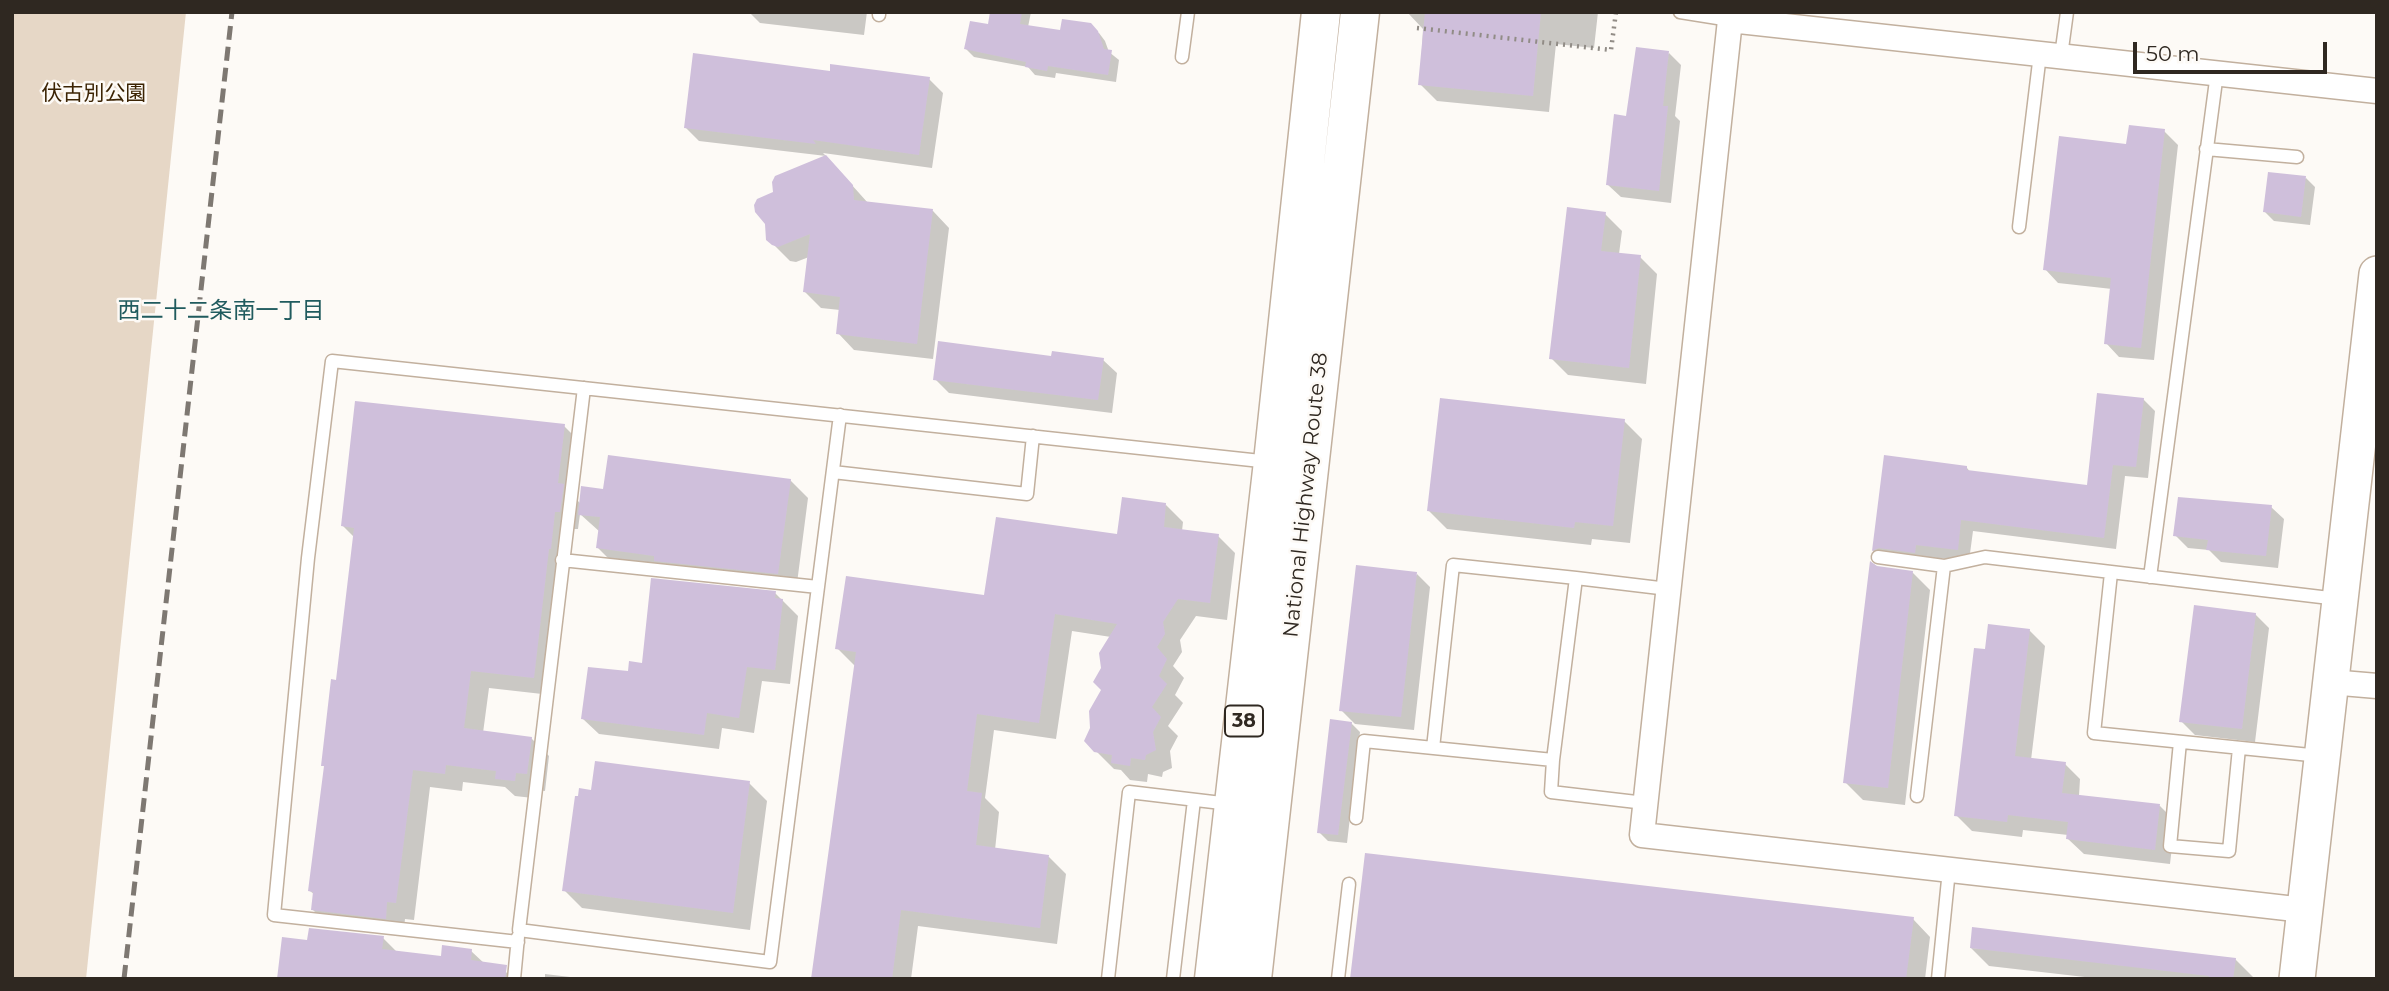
<!DOCTYPE html>
<meta charset="utf-8">
<style>
body{margin:0}
#map{position:relative;width:2389px;height:991px;overflow:hidden;background:#fdfaf6;font-family:Montserrat,sans-serif}
canvas{display:block}
.frame{position:absolute;inset:0;border:14px solid #2f2821;pointer-events:none}
.scale{position:absolute;left:2133px;top:42px;width:194px;height:32px;box-sizing:border-box;border:4px solid #2f2821;border-top:0;padding-left:9px;font-size:21px;line-height:24px;white-space:nowrap;color:#2f2821;-webkit-text-stroke:5px #fdfaf6;paint-order:stroke}
</style>
<div id="map">
<canvas width="2389" height="991"></canvas>
<div class="frame"></div>
<div class="scale">50 m</div>
</div>
<script>
const ctx = document.querySelector('canvas').getContext('2d');
ctx.lineJoin = 'round';
function fillPath(path, color) { ctx.fillStyle = color; ctx.fill(path, 'evenodd'); }
const toPath = rows => new Path2D(rows.map(r => 'M' + r).join(''));
function stroke(path, color, width, dash) { ctx.strokeStyle = color; ctx.lineWidth = width; ctx.lineCap = dash ? 'butt' : 'round'; ctx.setLineDash(dash || []); ctx.stroke(path); }
function label(font, color, halo, rows, align = 'center') {
  ctx.font = font + ' Montserrat,"Noto Sans JP",sans-serif'; ctx.lineWidth = 5; ctx.setLineDash([]); ctx.textBaseline = 'middle'; ctx.strokeStyle = halo; ctx.fillStyle = color; for (const [text, x, y, turn = 0] of rows) {
    ctx.save(); ctx.translate(x, y); ctx.rotate((+turn || 0) * Math.PI / 180); ctx.textAlign = isNaN(turn) ? turn : align; if (halo) ctx.strokeText(text, 0, 0); ctx.fillText(text, 0, 0); ctx.restore();
  }
}
fillPath(toPath([
 [12,12,186,12,86,979,12,979]
]), '#e6d7c6');
fillPath(toPath([
 [749,12,867,12,864,35,760,23],
 [992,12,1031,12,1028,27,1062,32,1099,33,1105,41,1109,52,1119,60,1116,82,1056,73,1055,78,1035,75,1028,67,974,57,966,49,990,26],
 [1407,12,1598,12,1594,48,1556,44,1549,112,1437,101,1420,84,1423,29],
 [1669,53,1681,65,1675,116,1680,121,1671,203,1621,197,1608,185,1628,118],
 [929,79,943,93,932,168,823,153,826,156,699,141,685,127],
 [2164,131,2178,145,2154,360,2119,357,2106,343,2112,289,2058,283,2045,269,2128,146],
 [842,174,868,203,933,211,949,228,933,359,854,350,838,333,840,310,821,308,805,292,809,257,796,262,790,261,768,239],
 [2306,178,2315,187,2310,225,2274,221,2265,212],
 [1605,214,1622,231,1619,254,1640,257,1657,274,1646,384,1568,375,1551,358],
 [1053,358,1103,360,1117,373,1112,413,949,393,935,379],
 [2143,399,2155,411,2148,478,2125,476,2116,549,1973,531,1969,561,1927,557,1926,564,1885,562,1873,551,1885,457,1967,468,1971,473,2089,487],
 [1624,421,1642,439,1630,543,1592,539,1591,545,1447,529,1429,511],
 [564,426,582,444,576,499,581,504,605,491,790,480,808,498,796,591,673,578,668,572,616,566,598,548,600,532,580,514,578,529,573,529,551,695,489,688,483,733,531,738,549,756,545,791,534,790,533,798,515,796,505,787,463,782,462,791,430,787,414,920,405,919,403,936,331,928,313,910,315,895,310,891,325,768,323,765,338,682,354,537,343,526],
 [1166,505,1183,522,1182,531,1218,536,1235,553,1227,620,1196,616,1180,640,1182,652,1173,666,1184,678,1175,695,1183,703,1168,726,1178,736,1170,751,1172,768,1163,772,1162,777,1148,774,1147,782,1130,780,1121,770,1114,769,1096,751,1103,690,1102,669,1111,637,1072,631,1056,739,994,730,985,798,999,812,995,850,1049,857,1066,874,1057,944,918,926,911,979,813,979,856,667,837,648,985,597,1118,536],
 [2271,507,2284,519,2278,568,2221,562,2209,550,2188,548,2175,535],
 [1876,567,1912,572,1930,590,1905,805,1863,800,1845,782],
 [1417,574,1430,587,1414,730,1355,724,1341,710],
 [775,593,798,616,790,684,762,681,754,733,722,728,719,749,599,734,583,719,629,673],
 [2255,614,2269,628,2255,742,2195,735,2181,721],
 [2029,630,2045,646,2031,760,2065,764,2080,779,2079,796,2160,806,2175,821,2170,864,2084,854,2068,839,2068,835,2023,830,2022,837,1972,831,1956,815,1987,651],
 [1351,723,1360,732,1347,843,1328,841,1319,832],
 [749,783,767,801,750,930,582,908,564,890],
 [1913,919,1930,937,1925,979,1352,979],
 [383,938,398,953,442,958,471,951,485,964,500,966,513,979,279,979,309,942],
 [1971,948,2235,959,2253,977,2102,979,1989,966],
 [545,974,587,979,545,979]
]), '#0003');
fillPath(toPath([
 [990,12,1022,12,1020,24,1060,30,1062,19,1091,23,1098,31,1104,49,1112,50,1108,75,1048,66,1047,71,1025,67,1026,62,964,49,970,21,988,24],
 [1425,12,1541,12,1533,96,1418,85],
 [1636,47,1669,51,1663,106,1668,106,1659,191,1606,185,1614,114,1626,116],
 [693,53,830,71,830,64,930,77,919,155,813,140,816,144,684,128],
 [2129,125,2165,129,2141,348,2104,344,2111,278,2043,270,2059,136,2126,144],
 [826,155,853,185,854,200,933,209,917,344,836,334,840,297,803,292,810,234,778,247,772,245,766,240,765,224,755,212,754,205,757,199,773,192,772,182,775,176],
 [2268,172,2306,176,2301,217,2263,212],
 [1567,207,1606,212,1601,251,1641,255,1629,368,1549,359],
 [938,341,1051,356,1052,351,1104,358,1098,400,933,380],
 [2097,393,2144,398,2136,467,2113,465,2104,538,1961,520,1958,550,1916,545,1915,553,1879,548,1872,551,1884,455,1967,466,1967,470,2087,485],
 [1440,398,1625,419,1613,526,1575,522,1574,528,1427,511],
 [355,401,565,424,558,483,564,484,560,512,555,512,551,549,549,549,534,678,471,671,464,728,532,737,527,774,516,773,515,781,495,779,496,771,446,765,445,774,413,770,396,903,387,902,386,919,311,910,313,892,308,891,324,766,321,766,331,679,336,680,354,528,341,526],
 [608,455,791,479,778,574,654,561,654,556,596,548,600,517,578,515,581,486,603,489],
 [1122,497,1166,503,1164,527,1219,534,1210,603,1178,599,1163,622,1165,634,1157,647,1167,659,1159,676,1167,684,1152,707,1161,717,1153,732,1156,750,1146,755,1145,760,1131,758,1130,766,1111,763,1112,755,1094,752,1084,741,1090,728,1089,711,1101,690,1093,682,1101,668,1099,653,1117,624,1055,614,1039,723,977,714,967,791,982,793,976,845,1049,855,1040,928,901,910,892,979,811,979,856,652,835,649,846,576,984,595,996,517,1117,534],
 [2178,497,2272,505,2266,556,2206,550,2208,540,2173,536],
 [1870,561,1877,566,1913,571,1888,788,1843,783],
 [1356,565,1417,572,1401,717,1339,711],
 [651,578,776,591,775,598,783,599,775,670,747,667,739,718,707,713,704,735,581,719,588,667,628,671,629,661,642,663],
 [2194,605,2256,613,2242,729,2179,722],
 [1988,624,2030,629,2015,756,2066,762,2062,793,2160,804,2155,850,2066,839,2068,822,2008,815,2007,822,1954,816,1974,648,1985,649],
 [1330,719,1352,722,1338,835,1317,833],
 [595,761,750,781,733,913,562,891,575,796,578,796,579,788,591,790],
 [1365,853,1914,917,1906,979,1350,979],
 [1972,927,2236,958,2233,979,2208,979,2209,976,1970,948],
 [309,928,384,936,382,949,441,956,442,945,472,949,471,960,507,965,505,979,277,979,282,937,307,940]
]), '#cfbfdb');
const lane = toPath([
 [1680,12,1730,20],
 [879,15,879,12],
 [2061,56,2067,12],
 [1182,57,1188,12],
 [2206,149,2297,157],
 [2019,227,2040,54],
 [584,388,519,930,770,962,840,415],
 [833,472,1027,494,1033,436],
 [1878,557,1944,566],
 [562,560,818,587],
 [2111,573,2094,733,2320,756],
 [2150,577,2217,73],
 [2180,742,2170,846,2229,851,2239,748],
 [1433,748,1453,565,1576,578],
 [1917,796,1944,566,1985,557,2338,599],
 [1645,803,1551,792,1553,760,1576,578,1668,589],
 [1356,818,1364,741,1553,760],
 [518,942,274,915,308,558,332,361,1270,462],
 [514,979,518,937],
 [1108,979,1129,792,1230,804],
 [1173,979,1194,800],
 [1338,979,1349,884],
 [1938,979,1949,870]
]);
const street = toPath([
 [2330,682,2377,686],
 [2304,910,1642,835,1730,20,2377,91]
]);
const secondary = toPath([
 [2297,979,2377,274]
]);
const highway = toPath([
 [1214,979,1273,462,1321,12],
 [1252,979,1360,12]
]);
stroke(lane, '#c2b09e', 15);
stroke(street, '#c2b09e', 27);
stroke(secondary, '#c2b09e', 38);
stroke(highway, '#c2b09e', 41);
stroke(toPath([
 [1417,28,1611,50,1616,12]
]), '#918c86', 4.5, [2, 5]);
stroke(lane, '#fff', 12);
stroke(street, '#fff', 24);
stroke(secondary, '#fff', 35);
stroke(highway, '#fff', 38);
stroke(toPath([
 [124,979,232,12]
]), '#7e7872', 5, [14, 7]);
for (const [x, y, w] of [
 [1244,721,38]
]) { const box = new Path2D(); box.roundRect(x - w / 2, y - 15.5, w, 31, 5); ctx.fillStyle = '#fdfaf6'; ctx.fill(box); stroke(box, '#2f2821', 2); }
label('bold 19px', '#2f2821', null, [
 ["38",1244,721]
]);
label('21px', '#3c2404', '#fdfaf6', [
 ["伏古別公園",94,94]
]);
label('21px', '#2f2821', '#fdfaf6', [
 ["National Highway Route 38",1306,495,-84]
]);
label('23px', '#205b5e', '#fdfaf6', [
 ["西二十二条南一丁目",221,311]
]);
</script>
